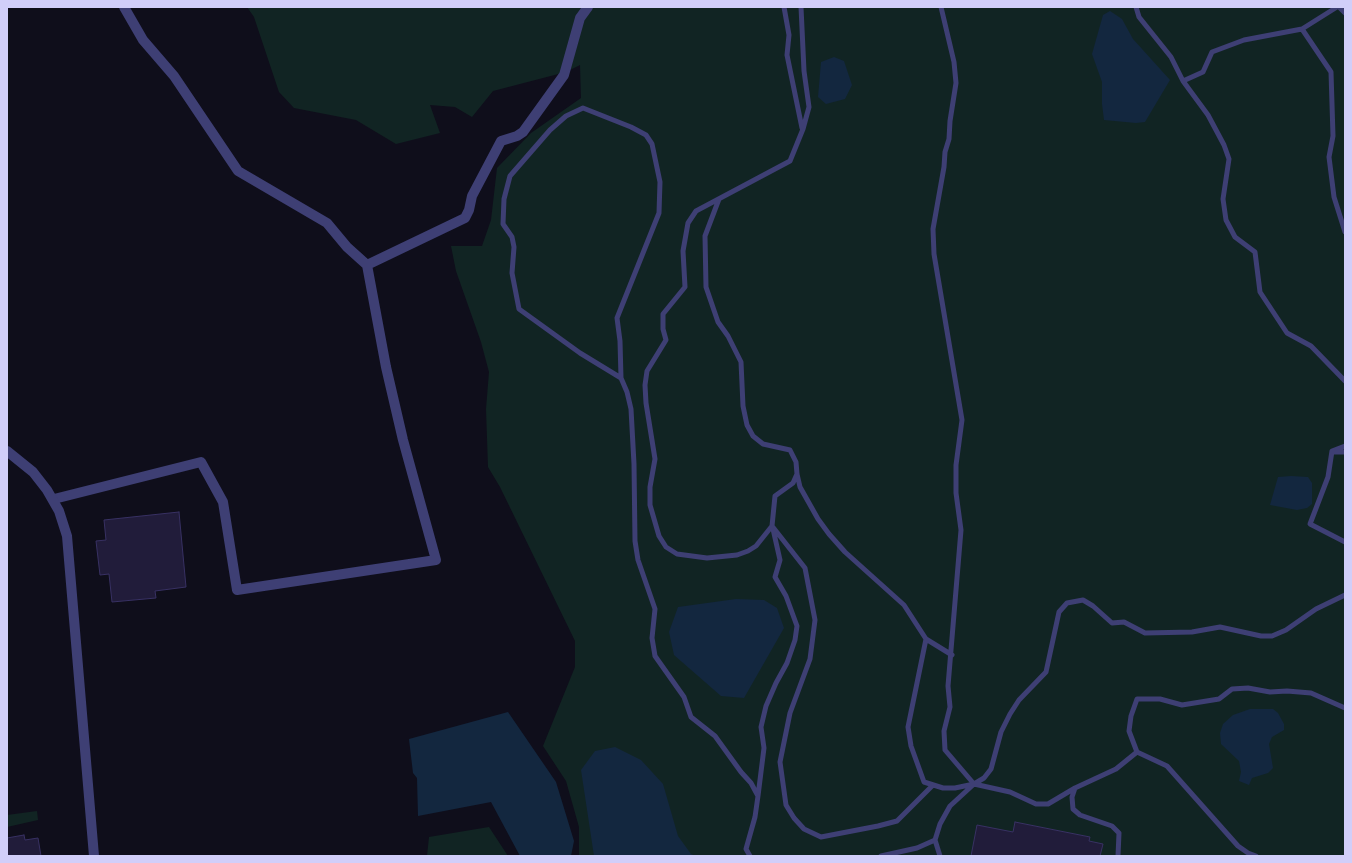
<!DOCTYPE html>
<style>
body{margin:0}
#map{position:relative;width:1352px;height:863px;overflow:hidden;background:#0f0e1b;font-family:"Sofia Sans Condensed",sans-serif}
canvas{display:block}
.frame{position:absolute;inset:0;border:8px solid #d1cef9;pointer-events:none}
</style>
<div id="map">
<canvas width="1352" height="863"></canvas>
<div class="frame"></div>
</div>
<script>
const ctx = document.querySelector('canvas').getContext('2d');
ctx.lineJoin = 'round';
function fillPath(path, color) { ctx.fillStyle = color; ctx.fill(path, 'evenodd'); }
const toPath = rows => new Path2D(rows.map(r => 'M' + r).join(''));
function stroke(path, color, width, dash) { ctx.strokeStyle = color; ctx.lineWidth = width; ctx.lineCap = dash ? 'butt' : 'round'; ctx.setLineDash(dash || []); ctx.stroke(path); }
fillPath(toPath([
 [247,7,1345,7,1345,856,579,856,579,827,566,781,543,746,575,667,575,641,500,487,488,467,486,409,489,372,481,342,456,271,451,246,482,246,491,220,497,168,531,133,581,98,580,65,566,72,493,91,472,117,455,107,430,105,440,133,396,144,356,120,294,108,279,92,254,17],
 [37,811,38,820,7,827,7,815],
 [489,827,508,856,427,856,429,837]
]), '#112423');
fillPath(toPath([
 [1110,11,1122,19,1133,39,1170,80,1145,122,1136,123,1104,120,1102,104,1102,82,1092,54,1103,15],
 [834,57,844,61,852,85,845,99,826,104,818,97,821,62],
 [1291,476,1308,477,1312,483,1312,504,1307,508,1297,510,1270,505,1278,477],
 [736,599,764,600,777,608,784,628,744,698,721,696,674,655,669,632,678,607],
 [1250,709,1273,709,1278,713,1284,724,1284,730,1272,737,1269,744,1273,768,1268,773,1252,778,1249,785,1239,781,1241,772,1239,761,1221,744,1220,733,1223,724,1233,715],
 [508,712,556,782,574,841,571,856,520,856,491,802,418,816,417,778,413,773,409,739],
 [615,747,641,760,663,784,678,836,691,854,696,856,594,856,581,770,595,751]
]), '#13273f');
const building = toPath([
 [179,512,186,587,155,591,156,598,112,602,109,574,100,575,96,541,106,540,104,520,179,512],
 [1015,822,1090,837,1089,841,1103,844,1100,856,971,856,977,825,1013,832,1015,822],
 [24,835,25,840,38,838,41,856,7,856,7,838,24,835]
]);
fillPath(building, '#211c3a');
stroke(building, '#383163', 1);
stroke(toPath([
 [784,7,789,35,787,55,802,128],
 [1136,7,1139,17,1171,57,1183,81,1208,115,1224,145,1229,159,1223,199,1226,220,1235,237,1255,252,1260,292,1287,333,1311,346,1345,381],
 [1339,7,1345,13],
 [1302,29,1331,72,1333,136,1329,157,1334,197,1345,232],
 [1183,81,1203,72,1212,52,1244,40,1302,29,1337,7],
 [719,199,705,236,706,287,718,322,728,336,741,362,743,406,747,425,753,436,763,444,790,450,796,462,797,474,800,487,818,519,829,534,845,552,904,605,926,639,952,655],
 [621,378,620,341,617,318,659,213,660,182,652,144,646,135,631,127,583,108,566,116,550,130,510,176,504,199,503,224,512,237,514,247,512,273,519,309,580,353,621,378,627,392,631,409,634,464,635,541,638,560,655,609,652,638,655,656,684,697,691,717,715,736,741,772,751,783,758,796,755,817,746,849,750,856],
 [1345,446,1332,451,1328,477,1310,524,1345,542],
 [1335,452,1345,452],
 [797,474,793,483,775,496,772,526,756,546,748,551,737,555,707,558,677,554,666,547,659,536,650,505,650,487,655,459,646,403,645,385,647,371,666,340,663,329,663,314,685,287,683,251,688,223,696,211,790,161,803,129,809,107,804,71,801,7],
 [772,526,805,568,815,620,810,659,790,713,780,762,786,805,794,818,804,829,821,837,878,826,897,821,933,785],
 [926,639,908,727,911,746,924,782,943,788,955,788,974,784,984,778,991,769,1001,732,1010,714,1019,700,1046,672,1059,612,1067,603,1083,600,1093,606,1112,623,1124,622,1145,633,1192,632,1220,627,1261,636,1272,636,1286,630,1316,609,1345,595],
 [1137,752,1129,731,1131,716,1137,699,1160,699,1182,705,1219,699,1232,689,1248,688,1270,692,1287,691,1311,693,1345,708],
 [974,784,1010,792,1036,804,1048,804,1075,788],
 [758,796,764,748,761,727,766,706,776,683,787,663,795,640,797,626,786,596,775,577,780,560,773,529],
 [881,856,917,848,935,840],
 [940,856,935,840,940,824,950,806,974,784,945,750,944,731,950,707,948,686,961,530,956,493,956,465,962,420,934,254,933,229,944,167,945,152,949,139,950,121,956,83,954,62,941,7],
 [1118,856,1119,833,1112,826,1080,815,1073,809,1072,797,1075,788,1116,769,1137,752,1167,766,1238,846,1248,853,1256,856]
]), '#3e3f74', 5);
stroke(toPath([
 [367,265,465,218,469,210,472,196,501,141,517,136,523,132,564,75,580,18,588,7],
 [54,499,201,462,223,502,237,590,436,560,403,440,386,367,367,265,347,247,327,223,238,171,174,76,143,40,124,7]
]), '#3e3f74', 10);
stroke(toPath([
 [7,451,33,472,47,490,59,511,67,536,94,856]
]), '#3e3f74', 10);
</script>
